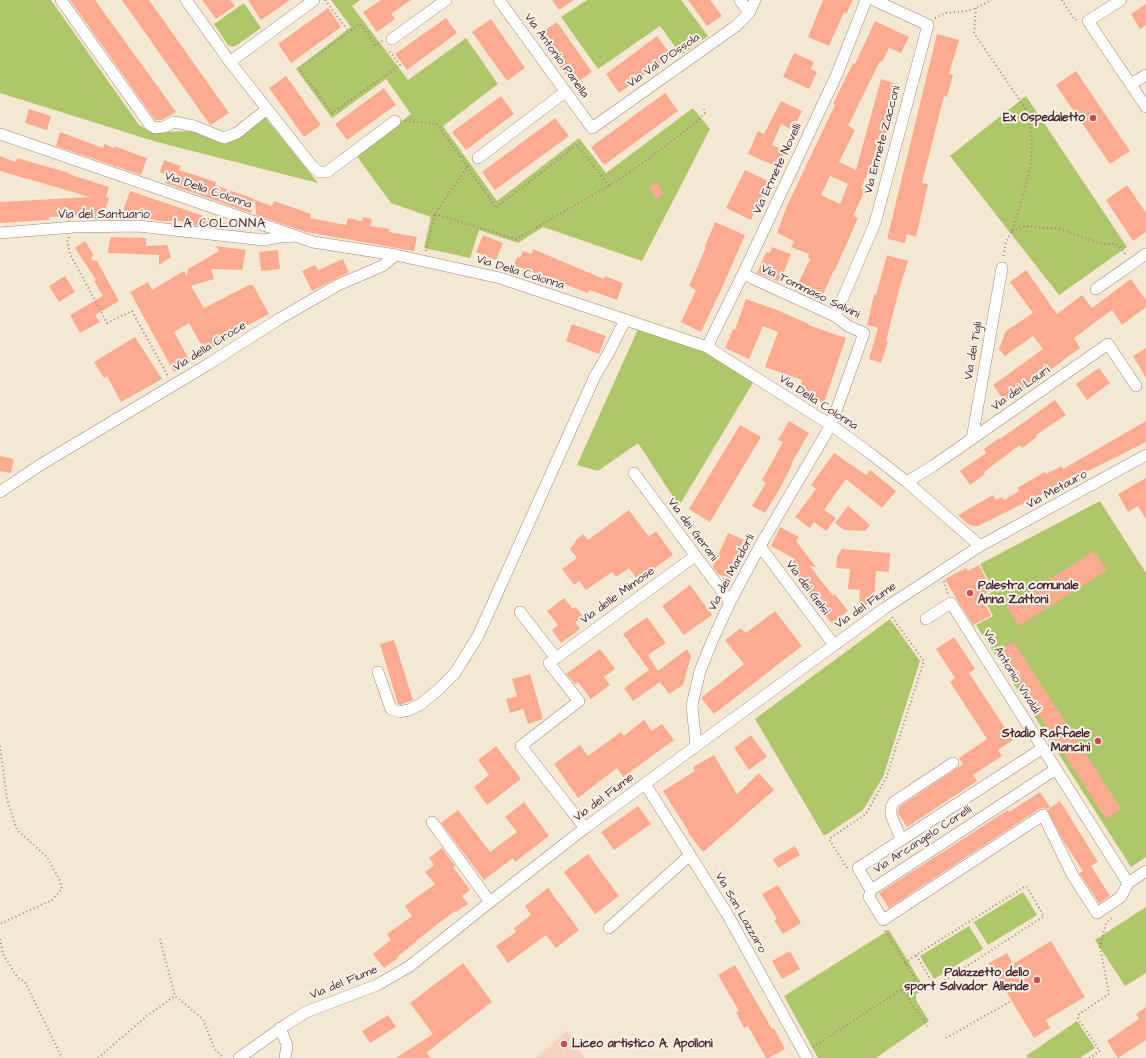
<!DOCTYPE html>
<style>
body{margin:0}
canvas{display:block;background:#f5e8d3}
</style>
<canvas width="1146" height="1058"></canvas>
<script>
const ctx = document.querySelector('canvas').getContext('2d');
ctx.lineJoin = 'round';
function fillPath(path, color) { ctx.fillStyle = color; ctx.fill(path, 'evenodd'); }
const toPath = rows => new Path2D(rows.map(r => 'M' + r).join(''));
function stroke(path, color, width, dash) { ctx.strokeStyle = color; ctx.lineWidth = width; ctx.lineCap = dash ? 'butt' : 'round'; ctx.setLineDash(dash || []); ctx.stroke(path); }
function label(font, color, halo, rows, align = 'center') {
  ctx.font = font + ' "Architects Daughter",sans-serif'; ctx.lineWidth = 4; ctx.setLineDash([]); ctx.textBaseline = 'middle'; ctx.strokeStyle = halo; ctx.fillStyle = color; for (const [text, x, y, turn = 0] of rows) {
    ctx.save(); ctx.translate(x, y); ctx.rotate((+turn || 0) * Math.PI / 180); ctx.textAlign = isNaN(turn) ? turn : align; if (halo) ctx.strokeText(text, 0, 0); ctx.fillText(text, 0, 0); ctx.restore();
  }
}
fillPath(toPath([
 [568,1030,584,1058,536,1058]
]), '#f4d3c1');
fillPath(toPath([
 [0,0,51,0,139,125,151,132,194,131,202,136,222,135,261,112,318,183,157,142,0,93],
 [331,0,360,0,352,6,408,80,466,38,498,84,443,126,497,201,579,138,606,173,693,108,710,129,642,261,543,227,518,243,479,230,470,258,424,248,431,217,391,203,356,155,411,114,386,79,332,118,296,69,351,27],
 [587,0,681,0,708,36,681,55,660,26,598,69,561,17],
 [244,3,261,28,237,45,232,47,228,45,214,24],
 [1026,96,1127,247,1059,295,950,156],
 [638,329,706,350,754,381,679,506,638,443,598,471,577,465],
 [1100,501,1146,573,1146,857,1131,867,976,625,993,616,983,597,994,591,980,564],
 [890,619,920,661,883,777,863,810,824,836,755,719],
 [1023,892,1037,915,988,945,974,922],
 [1146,907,1146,973,1125,986,1095,940],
 [969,926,983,949,934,979,920,956],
 [889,930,925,989,916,994,916,1000,929,1021,876,1058,818,1058,784,996],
 [1077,1021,1095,1048,1080,1058,1028,1058,1026,1056]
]), '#afc66a');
fillPath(toPath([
 [70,0,95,0,176,112,162,120,155,120],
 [122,0,149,0,229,113,211,125,210,125],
 [202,0,230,0,235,6,216,19],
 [248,0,290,0,261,20],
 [381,0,411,0,391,14,395,19,377,32,363,12],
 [552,0,574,0,559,10],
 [688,0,710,0,722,16,707,26],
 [823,0,853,0,846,14,844,12,829,46,808,37],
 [1146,4,1146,25,1140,29,1131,14],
 [328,8,341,27,291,63,278,44],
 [446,18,457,33,407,70,395,54],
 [491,19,525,68,507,81,472,32],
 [875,21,909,37,901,53,889,48,882,62,880,61,848,126,855,130,839,162,856,170,881,79,900,85,884,140,886,141,879,166,872,164,861,188,865,190,853,216,858,218,835,270,834,270,823,294,808,287,805,295,795,290,810,259,808,258,809,254,791,247,794,241,777,233,786,208,835,105,833,104,853,63,855,64],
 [830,176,848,184,840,204,821,195],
 [557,22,592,72,573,85,538,35],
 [937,34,959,40,949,74,953,75,947,97,944,96,922,183,928,184,916,237,907,234,905,243,888,239,888,235],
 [657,36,671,55,619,93,606,74],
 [794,53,814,62,811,69,817,72,809,89,783,77],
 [1076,71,1130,151,1110,164,1056,85],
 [286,76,321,125,304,137,269,88],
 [384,88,396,105,347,140,335,124],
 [665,93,678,111,604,165,591,147],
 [501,96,514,114,466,150,452,132],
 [781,101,802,111,793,130,781,124,772,145,785,151,778,167,748,154,758,131,764,134],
 [29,109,51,116,47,130,25,123],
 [555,118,569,136,495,190,482,172],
 [60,132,103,148,104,144,114,148,114,146,147,158,141,175,56,146],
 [0,156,16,162,17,158,69,173,69,174,109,187,106,197,109,198,103,217,101,216,99,220,95,219,95,214,81,210,81,215,49,217,49,220,0,223,0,202,90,197,0,171],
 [164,160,181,166,179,170,216,182,215,185,254,199,251,213,165,183,167,175,160,172],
 [745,170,770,182,751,220,726,208],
 [657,182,664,194,656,199,649,187],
 [1127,185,1146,213,1146,232,1133,241,1106,200],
 [130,191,189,211,227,224,202,226,191,225,181,221,158,221,123,210],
 [255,200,272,206,274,201,311,214,310,218,346,225,348,218,362,221,363,217,372,219,370,226,390,229,389,232,417,237,414,251,306,232,256,215],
 [715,222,745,235,717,299,717,298,701,332,681,322,696,290,689,286,706,247,705,246],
 [483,235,503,243,496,260,476,252],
 [111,237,146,238,146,246,167,245,171,257,159,265,159,255,108,253,109,243],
 [85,241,93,254,91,260,97,261,119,301,95,315,100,322,80,333,70,315,103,296,94,281,96,280,75,248],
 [216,246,246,250,242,270,211,269,214,279,191,286,204,308,249,285,253,285,269,314,245,327,246,328,222,341,222,342,205,352,189,323,174,332,191,363,174,372,130,292,148,282,152,290,184,271,187,276,188,269,219,251],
 [772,247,791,254,780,282,757,273,766,252,770,253],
 [533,249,604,279,605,276,623,283,617,300,589,290,588,293,514,265,517,257,520,258,523,251,532,254],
 [278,250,280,269,261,271,259,252],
 [887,255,908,261,900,286,886,341,888,341,881,363,869,359,878,328,867,325,874,295,876,295],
 [343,259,349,272,312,291,302,271,315,265,318,270],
 [1026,270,1057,314,1082,295,1092,308,1131,279,1146,300,1146,307,1122,325,1112,310,1074,338,1080,348,1034,382,1004,401,993,385,1043,349,1033,336,1005,356,999,349,1006,331,1033,313,1010,282],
 [65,276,75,292,59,302,49,286],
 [746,299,777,310,809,324,808,325,846,338,824,403,797,394,802,380,765,367,778,332,763,326,749,359,725,348,733,329,735,330],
 [572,324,606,336,599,354,566,341],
 [135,337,162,379,121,402,107,376,104,378,94,362],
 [1146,348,1146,378,1133,356],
 [1099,368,1110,383,1087,400,1076,384],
 [1055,400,1066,415,1036,435,1037,437,1022,448,1020,445,984,472,985,474,970,485,960,471,986,453,984,449,999,438,1000,439],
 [789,421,809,433,791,464,792,465,779,490,765,513,752,506,766,483,762,480,783,442,778,440],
 [1146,421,1146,442,978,526,973,526,968,524,958,515,993,495,996,500,1002,497,1004,500,1019,491,1017,488,1045,472,1046,474,1062,466,1063,469],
 [740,425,761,437,710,522,689,509],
 [834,453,866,475,870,470,896,491,882,508,846,479,824,510,836,518,826,531,814,522,810,528,795,517,816,489,811,485],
 [0,456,14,459,11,473,0,471],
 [1146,478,1146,519,1138,506,1128,512,1118,494],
 [848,506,870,525,865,531,844,530,835,523],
 [629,510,649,537,656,531,673,555,638,580,629,568,616,577,612,572,586,590,579,581,574,585,562,569,577,558,570,549,577,539,583,534,588,540],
 [780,527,799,537,796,541,816,567,810,566,834,597,834,593,848,611,832,624,803,586,805,585,788,564,795,559,771,546],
 [728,533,747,541,730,580,718,574,713,567],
 [842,549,890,553,889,572,876,571,874,605,859,604,860,590,848,589,850,569,836,568,837,557],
 [1094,551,1107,570,1019,626,1007,607],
 [979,565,992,590,981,596,991,616,973,625,956,598,945,579,966,568,968,571],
 [690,585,712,615,684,635,662,606],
 [564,598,573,609,576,607,583,617,575,622,580,629,561,643,552,630,558,625,547,611],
 [775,611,802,646,714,714,701,698,744,664,725,640,741,628,746,633],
 [647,617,666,643,648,655,658,671,687,649,691,656,683,685,669,694,660,682,633,701,624,688,649,670,623,634],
 [954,637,975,669,969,673,1013,740,998,750,1002,756,973,775,977,781,907,827,898,813,899,807,963,764,959,758,987,739,950,682,955,678,936,649],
 [394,640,413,700,400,705,398,704,380,644],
 [1014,642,1121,809,1106,819,998,651],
 [600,649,615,669,604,677,610,685,591,699,578,682,575,684,566,674],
 [530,674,543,719,528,724,523,709,510,713,506,699,517,696,512,679],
 [644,720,652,731,662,724,674,740,623,777,617,768,578,798,554,764,580,745,588,756,621,732,624,736],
 [751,735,767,757,749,770,734,748],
 [496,746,521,779,487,805,474,787,489,775,478,760],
 [714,755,737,794,759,773,774,790,703,852,688,833,689,832,663,791,695,771,693,767],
 [1040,792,1050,807,1047,809,1043,808,1039,809,889,908,879,893,1008,810,1009,812],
 [1060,801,1098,862,1091,866,1110,896,1099,903,1079,873,1083,871,1064,842,1047,810],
 [524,802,549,836,515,862,513,858,484,880,441,823,458,810,490,852,517,832,505,817],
 [638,806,651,824,614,850,601,832],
 [795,846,800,855,778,868,773,859],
 [442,848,455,866,453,867,470,890,462,896,468,904,456,912,455,911,417,940,417,941,397,957,398,958,384,968,373,954,391,940,387,934,412,916,405,906,435,884,425,872,434,865,429,858],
 [588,854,619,896,595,914,564,872],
 [778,885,801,923,783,934,774,920,777,919,762,894],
 [548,888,579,930,556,948,546,935,508,963,496,946,516,932,514,928,531,915,525,906],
 [1051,941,1085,997,1046,1020,1050,1028,1034,1038,989,963,1007,953,1013,964],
 [790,951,800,969,782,979,772,961],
 [463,963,492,1002,427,1052,430,1058,396,1058,433,1034,410,1003],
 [735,965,772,1029,774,1028,785,1049,769,1058,766,1058,748,1026,744,1028,736,1012,739,1011,718,975],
 [1146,1007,1146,1040,1118,1058,1107,1041,1139,1019,1136,1014],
 [388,1015,396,1027,370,1043,362,1031]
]), '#fcab90');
const minor = toPath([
 [61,0,150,125,155,128,164,127,174,122,194,126,224,138,237,133,267,109],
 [186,0,230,62,312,166,319,172,327,172,395,121],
 [499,0,592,128,736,26,749,13,755,0],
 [740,0,749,13],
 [1121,0,1088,21,1146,107],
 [392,39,446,0],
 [230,62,314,0],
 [1131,84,1146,75],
 [0,134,313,242,396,255,500,278,707,347,831,425,871,454,907,482,980,546],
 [478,158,565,92],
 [0,233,74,227,138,226,264,240,284,236,291,237],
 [1096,289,1146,254],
 [835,316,875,223,928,25,874,0],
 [707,347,743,274,837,74,866,0],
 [972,439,1002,268],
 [634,473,730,602],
 [907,482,933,466,1108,344,1136,386],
 [0,492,40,465,207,365,279,319,338,285,382,266,396,255],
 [760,546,834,645],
 [520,612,556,658,549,663,579,701,521,746,585,828],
 [926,619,951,603,1128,883],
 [556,658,695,556],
 [378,672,391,709,399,712,409,710,421,704,439,689,455,673,478,636,595,376,608,354,625,320],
 [696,746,692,705,700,671,713,639,730,602,760,546,831,425,864,333,848,326,835,316,743,274],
 [645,784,726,912,807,1058],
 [432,822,490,902],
 [901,839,891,815,891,807,894,802,953,763],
 [871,890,869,897,883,920,1043,815,1073,876,1097,913,1121,897,1128,883,1146,871],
 [871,890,858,868,1043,748],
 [871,890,1056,769],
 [609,928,690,855],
 [280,1028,287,1045,285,1058],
 [239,1058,287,1024,306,1012,377,985,410,966,490,902,585,828,696,746,885,608,980,546,1146,455]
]);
stroke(minor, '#a0847f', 12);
stroke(toPath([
 [325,0,349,32],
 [1062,0,1074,19,1078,20],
 [976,8,974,33,1025,108,1030,123,1032,144,1031,165,1022,200,1012,231,1006,242,1003,258],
 [935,18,946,13,967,11,976,8,992,0],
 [382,41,375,45,360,24,299,68,332,113,400,65,388,49],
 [405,121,437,124,496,208,577,145,609,186],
 [435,214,516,239,609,186,653,156,695,123,705,113,704,109],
 [1012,231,1026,226,1060,229,1103,244,1115,244,1122,249,1126,255],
 [69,237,67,240,70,254,107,323,132,311,168,376],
 [426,251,435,214,467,167,471,164],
 [944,581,948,594],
 [0,746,7,799,17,830,47,857,60,881,62,889,52,900,0,924],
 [847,868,829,839,866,814,886,778,924,661,891,616],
 [0,939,3,954,17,977,25,982,62,1058],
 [160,939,175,996,203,1019,214,1048,223,1058],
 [905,963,916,955,1026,886,1044,916,935,987,916,955],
 [902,989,927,1026],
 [946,1038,1011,1001],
 [813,1047,916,980,885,930],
 [98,1058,148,1015,175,996],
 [1089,1058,1100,1051,1078,1019,1079,1014,1109,994,1100,947,1106,923,1113,917]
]), '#a0847f', 2, [1, 3]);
stroke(minor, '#fff', 11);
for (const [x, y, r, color] of [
 [1093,118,4,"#d1495b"],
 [970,593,4,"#d1495b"],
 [1098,741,4,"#d1495b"],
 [1037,980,4,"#d1495b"],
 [564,1044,4,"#d1495b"]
]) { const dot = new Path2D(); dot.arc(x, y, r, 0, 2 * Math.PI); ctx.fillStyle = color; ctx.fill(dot); stroke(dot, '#f7f3e8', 1.5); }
label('12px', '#4a1f2b', '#f7f3e8', [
 ["Via Antonio Panella",556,56,54],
 ["Via Val D'Ossola",664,61,-35],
 ["Via Ermete Zacconi",883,140,-75],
 ["Via Ermete Novelli",778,169,-65],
 ["Via Della Colonna",208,191,19],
 ["Via del Santuario",104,215],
 ["Via Della Colonna",520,273,17],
 ["Via Tommaso Salvini",810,292,26],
 ["Via della Croce",210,347,-32],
 ["Via dei Tigli",974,351,-80],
 ["Via dei Lauri",1021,389,-35],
 ["Via Della Colonna",818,403,33],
 ["Via Metauro",1057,490,-29],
 ["Via dei Gerani",692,530,53],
 ["Via dei Mandorli",732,573,-62],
 ["Via dei Gelsi",807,588,53],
 ["Via delle Mimose",618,596,-36],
 ["Via del Fiume",866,606,-35],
 ["Via Antonio Vivaldi",1011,672,58],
 ["Via del Fiume",604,798,-37],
 ["Via Arcangelo Corelli",923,840,-33],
 ["Via San Lazzaro",740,913,60],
 ["Via del Fiume",344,983,-22]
]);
label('bold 12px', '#4a1f2b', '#f7f3e8', [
 ["Ex Ospedaletto",1085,118],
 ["Palestra comunale",978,586,"left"],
 ["Anna Zattoni",978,600,"left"],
 ["Stadio Raffaele",1090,734],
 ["Mancini",1090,748],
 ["Palazzetto dello",1029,973],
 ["sport Salvador Allende",1029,987],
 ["Liceo artistico A. Apolloni",572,1044,"left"]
], 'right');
ctx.letterSpacing = '1px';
label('13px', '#4a1f2b', '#f7f3e8', [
 ["LA COLONNA",220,224]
]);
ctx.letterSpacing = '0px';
</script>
